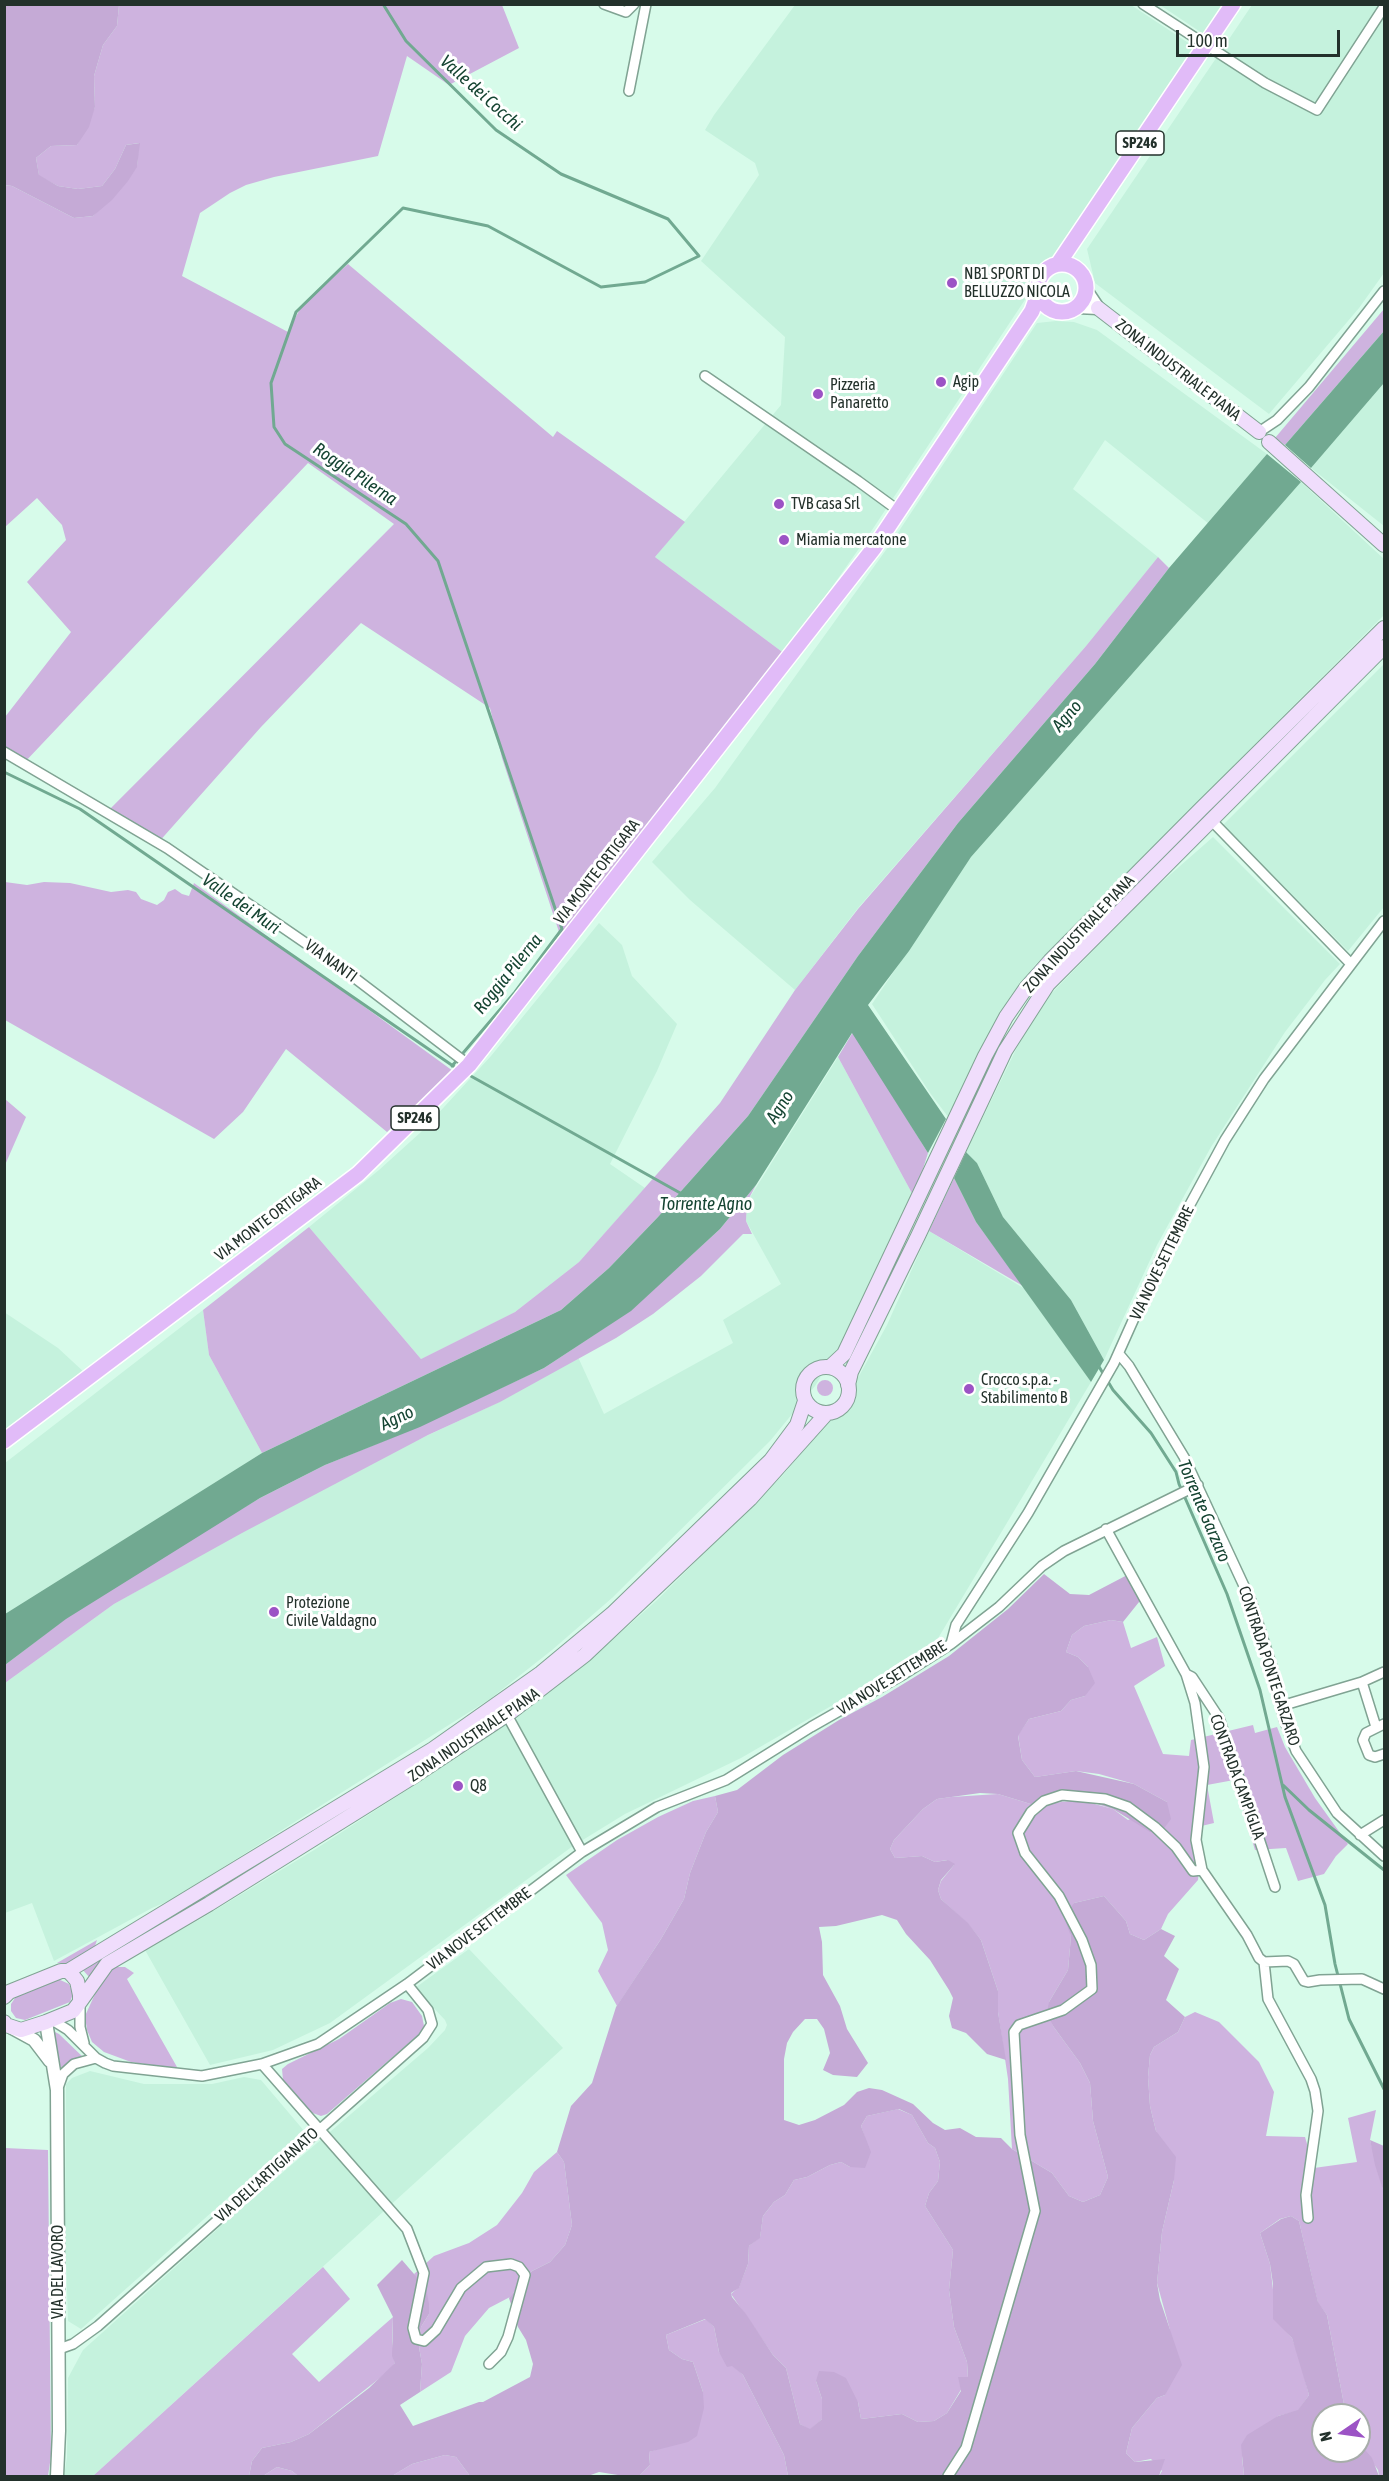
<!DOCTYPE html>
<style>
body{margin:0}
#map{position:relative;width:1389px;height:2481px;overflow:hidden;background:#d7fbea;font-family:"Asap Condensed",sans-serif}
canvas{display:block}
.frame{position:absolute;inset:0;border:6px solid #23312b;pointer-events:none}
.north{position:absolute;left:1311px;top:2403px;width:60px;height:60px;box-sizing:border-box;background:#fff;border:2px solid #a7adaa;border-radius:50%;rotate:257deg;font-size:16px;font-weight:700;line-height:24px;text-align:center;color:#23312b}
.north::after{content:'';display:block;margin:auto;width:21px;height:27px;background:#9c53c5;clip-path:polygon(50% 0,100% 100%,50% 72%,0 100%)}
.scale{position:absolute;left:1176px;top:30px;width:164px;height:27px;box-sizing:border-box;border:3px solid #23312b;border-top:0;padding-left:8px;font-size:18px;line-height:21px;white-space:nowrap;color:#23312b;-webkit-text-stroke:4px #fff;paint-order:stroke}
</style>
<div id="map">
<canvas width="1389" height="2481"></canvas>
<div class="frame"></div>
<div class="north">N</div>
<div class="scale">100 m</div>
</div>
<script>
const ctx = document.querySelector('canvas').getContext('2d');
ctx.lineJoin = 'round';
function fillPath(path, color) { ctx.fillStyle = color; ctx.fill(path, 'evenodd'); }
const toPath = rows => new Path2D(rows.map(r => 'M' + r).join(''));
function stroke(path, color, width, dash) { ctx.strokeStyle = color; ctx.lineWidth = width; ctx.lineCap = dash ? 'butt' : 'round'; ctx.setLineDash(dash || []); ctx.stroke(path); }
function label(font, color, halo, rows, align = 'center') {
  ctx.font = font + ' "Asap Condensed",sans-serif'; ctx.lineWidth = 6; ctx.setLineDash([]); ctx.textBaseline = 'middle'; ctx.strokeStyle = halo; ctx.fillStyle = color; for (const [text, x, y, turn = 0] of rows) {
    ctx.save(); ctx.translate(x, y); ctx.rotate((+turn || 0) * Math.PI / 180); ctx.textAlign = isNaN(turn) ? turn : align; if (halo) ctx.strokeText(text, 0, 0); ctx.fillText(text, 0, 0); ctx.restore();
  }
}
fillPath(toPath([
 [795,5,1131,5,1196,48,1064,241,872,530,785,654,655,557,781,405,785,337,701,261,759,175,755,163,705,130,714,115],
 [1160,5,1225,5,1205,35],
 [1252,5,1384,5,1384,273,1359,308,1269,414,1095,283,1087,249],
 [1056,321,1074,322,1097,330,1267,454,1209,524,1105,440,1073,489,1158,557,1086,646,858,908,795,990,690,900,652,862,715,788,891,543,1037,323],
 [1384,383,1384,526,1311,468],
 [1301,482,1384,559,1384,615,1034,966,995,1023,949,1118,930,1093,872,1004,971,857],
 [1384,664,1384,907,1348,951,1223,825],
 [1213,837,1340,964,1325,980,1285,1032,1211,1147,1157,1245,1104,1360,1071,1300,1003,1217,977,1163,966,1152,1025,1031,1048,997,1147,895],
 [599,923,622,945,632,976,677,1024,657,1071,610,1164,645,1188,579,1262,515,1312,421,1359,309,1227,379,1170,421,1132,491,1056],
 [838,1057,914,1197,846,1336,815,1386,770,1441,612,1598,552,1650,490,1699,171,1900,152,1908,54,1961,32,1903,5,1913,5,1683,114,1604,330,1481,499,1402,578,1357,604,1414,733,1343,723,1320,781,1284,746,1221,747,1202],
 [929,1231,1025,1289,1091,1382,937,1640,831,1706,741,1758,625,1814,573,1846,330,2023,273,2050,210,2065,145,1950,202,1918,314,1850,472,1748,600,1651,656,1601,783,1475,828,1421,859,1376,887,1325],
 [203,1310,209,1355,262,1453,5,1614,5,1463],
 [4,1312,58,1348,85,1373,4,1435],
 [469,1949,563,2048,93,2476,64,2476,67,2457,68,2378,83,2350,233,2215,428,2048,445,2030,447,2025,445,2020,415,1988],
 [90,2071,144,2084,212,2084,244,2077,261,2080,305,2132,222,2203,81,2329,68,2321,65,2230,66,2084,72,2078]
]), '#c5f2dd');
fillPath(toPath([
 [119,5,502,5,519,48,449,85,407,56,378,156,274,177,246,185,230,193,200,213,182,276,288,332,302,305,348,264,553,437,557,431,685,522,655,557,785,654,566,937,559,932,502,758,490,708,361,623,261,727,157,844,106,813,394,524,308,463,23,764,5,752,5,717,71,632,27,582,66,540,62,525,37,498,5,527,4,185,12,186,74,218,93,216,137,166,139,143,126,145,115,169,102,186,78,189,58,186,39,176,36,158,51,146,77,145,95,107,94,76,103,45,117,26],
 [1384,309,1384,331,1285,445,1275,438],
 [1158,557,1169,568,1095,664,958,823,858,956,748,1116,658,1217,609,1268,561,1310,262,1453,209,1355,203,1310,309,1227,421,1359,515,1312,579,1262,720,1103,795,990,858,909,1086,646],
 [5,882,27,885,44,882,70,883,111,892,128,890,136,892,141,899,157,905,164,900,168,892,175,889,182,894,189,896,194,883,453,1071,387,1132,286,1049,243,1112,214,1139,5,1020],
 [853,1032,928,1153,914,1197,838,1057],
 [5,1099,26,1117,5,1165],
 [954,1178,976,1222,1023,1286,929,1231],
 [756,1185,747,1202,746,1221,752,1234,743,1234,701,1276,653,1314,616,1338,500,1402,428,1435,242,1533,114,1604,5,1683,5,1665,65,1619,196,1536,260,1498,325,1465,413,1429,544,1368,630,1311,720,1229],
 '817 1388a8 8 0 1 1 16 0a8 8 0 1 1-16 0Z',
 [1111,1620,1123,1622,1131,1648,1157,1637,1165,1666,1134,1686,1163,1754,1189,1756,1191,1740,1253,1725,1255,1733,1277,1727,1285,1747,1315,1798,1348,1844,1336,1856,1324,1874,1298,1881,1286,1848,1255,1850,1234,1780,1207,1785,1214,1823,1193,1828,1201,1848,1198,1880,1168,1914,1161,1929,1144,1940,1130,1934,1126,1921,1104,1896,1074,1903,1069,1926,1071,1936,1068,1970,1049,2002,1053,2026,1080,2063,1090,2083,1093,2121,1108,2177,1100,2195,1083,2202,1069,2196,1052,2173,1012,2149,1008,2079,998,2012,998,1991,981,1940,968,1924,941,1899,938,1890,941,1881,954,1865,947,1860,935,1862,922,1856,895,1858,890,1849,894,1840,923,1809,937,1799,951,1797,998,1794,1034,1805,1080,1800,1113,1809,1128,1820,1167,1802,1134,1784,1099,1774,1076,1771,1035,1777,1022,1760,1018,1735,1029,1719,1061,1711,1071,1700,1085,1696,1088,1667,1078,1657,1066,1652,1072,1635,1084,1626],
 [715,1796,718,1812,706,1832,690,1873,684,1899,661,1939,617,2006,598,1971,608,1950,602,1923,566,1875,617,1840,658,1817,693,1801],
 [161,1922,163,1924,104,1958,89,1977,83,1970,118,1944],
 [97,1940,94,1949,70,1963,57,1963],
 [117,1967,125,1967,134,1973,127,1979,177,2067,173,2068,131,2062,104,2052,92,2042,87,2030,85,2016,95,1994,111,1970],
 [58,1979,69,1984,73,1994,70,2002,25,2020,16,2018,11,2011,11,2004,17,1995],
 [401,1999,412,2002,422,2016,424,2026,419,2034,327,2114,321,2116,310,2112,283,2080,282,2069,288,2064,339,2039,390,2003],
 [1195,2012,1219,2022,1259,2062,1274,2092,1266,2136,1305,2137,1314,2168,1357,2162,1348,2118,1376,2110,1370,2140,1384,2193,1384,2476,1379,2476,1378,2470,1359,2443,1359,2415,1346,2415,1327,2315,1318,2303,1299,2221,1291,2216,1280,2219,1260,2233,1270,2264,1274,2298,1284,2329,1292,2338,1299,2357,1309,2395,1298,2411,1278,2416,1242,2457,1244,2476,1159,2476,1162,2471,1151,2459,1135,2462,1126,2453,1132,2428,1157,2398,1165,2395,1170,2330,1157,2283,1162,2232,1174,2180,1156,2131,1150,2106,1148,2077,1150,2055,1154,2047,1178,2032,1185,2017],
 [53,2031,59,2034,84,2058,70,2061,61,2068,50,2035],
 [898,2109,912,2115,928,2143,935,2148,940,2162,938,2181,929,2193,925,2206,953,2250,949,2290,954,2327,967,2362,968,2378,947,2413,934,2421,918,2422,902,2414,861,2419,858,2402,816,2381,822,2399,822,2419,810,2430,800,2424,786,2368,773,2355,731,2294,739,2287,748,2264,749,2246,760,2237,763,2216,774,2202,785,2195,794,2180,807,2177,830,2165,841,2162,850,2167,865,2138,861,2126,867,2116],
 [5,2148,48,2150,51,2456,48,2476,5,2476],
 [557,2152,564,2162,572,2225,565,2245,550,2262,532,2271,510,2297,489,2308,465,2336,451,2372,420,2392,422,2364,419,2347,421,2327,429,2314,414,2274,434,2256,469,2243,497,2225,522,2193,534,2172],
 [323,2267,350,2299,292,2354,319,2382,393,2317,392,2342,395,2363,390,2370,309,2434,291,2442,262,2448,252,2461,249,2476,93,2476],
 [706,2319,714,2327,719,2352,743,2375,784,2455,788,2476,639,2476,650,2465,649,2452,661,2448,703,2392,693,2362,682,2359,669,2350,666,2335],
 [445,2455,456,2457,470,2476,392,2476,412,2464],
 [277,2467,292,2471,298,2476,263,2476]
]), '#ceb3df');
fillPath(toPath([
 [4,5,119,5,117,26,103,45,94,76,95,107,89,127,77,145,51,146,36,158,39,175,58,186,78,189,102,186,115,169,126,145,140,143,137,167,128,181,112,200,93,216,74,218,12,186,5,185],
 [1133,1572,1143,1597,1123,1622,1111,1620,1084,1626,1072,1635,1066,1652,1078,1657,1088,1667,1095,1683,1085,1696,1071,1700,1061,1711,1029,1719,1018,1736,1022,1760,1035,1777,1076,1771,1134,1784,1167,1802,1171,1819,1162,1831,1150,1832,1113,1809,1094,1803,1066,1801,1034,1805,998,1794,980,1793,937,1799,923,1809,894,1840,890,1849,895,1858,922,1856,935,1862,948,1860,955,1864,941,1880,938,1890,941,1899,968,1923,981,1940,998,1991,998,2012,1006,2060,987,2054,966,2033,952,2028,949,2016,953,1998,949,1990,930,1960,906,1934,897,1920,882,1915,836,1926,819,1927,822,1942,823,1975,840,2006,847,2029,868,2063,857,2077,833,2075,823,2070,830,2053,824,2029,817,2019,805,2019,793,2032,787,2043,784,2059,784,2120,799,2125,815,2120,844,2105,857,2092,869,2088,882,2090,913,2104,933,2123,945,2130,960,2128,976,2137,1001,2138,1012,2149,1052,2173,1069,2196,1083,2202,1100,2195,1108,2177,1093,2121,1090,2083,1080,2063,1053,2026,1047,2012,1049,2002,1068,1970,1071,1936,1064,1918,1074,1903,1104,1896,1126,1921,1130,1934,1144,1940,1161,1929,1175,1936,1164,1956,1179,1969,1166,2000,1185,2017,1178,2032,1154,2047,1150,2055,1148,2077,1150,2106,1156,2131,1176,2157,1174,2180,1162,2232,1157,2283,1160,2300,1182,2365,1165,2395,1157,2398,1132,2428,1126,2453,1135,2462,1165,2459,1159,2476,788,2476,784,2455,743,2375,732,2366,727,2367,719,2352,714,2327,705,2319,666,2335,669,2350,682,2359,693,2362,703,2392,704,2408,697,2436,688,2442,649,2452,650,2465,639,2476,624,2476,599,2472,588,2476,470,2476,456,2457,445,2455,412,2464,392,2476,298,2476,292,2471,277,2467,263,2476,249,2476,252,2461,262,2448,291,2442,309,2434,369,2388,395,2363,392,2356,393,2317,377,2285,402,2260,426,2288,429,2304,429,2314,421,2327,419,2347,422,2364,420,2392,400,2405,413,2426,479,2402,483,2402,530,2377,533,2364,526,2340,518,2327,509,2298,532,2271,550,2262,565,2245,572,2225,564,2162,557,2152,571,2106,592,2083,616,2007,661,1939,684,1899,690,1873,706,1832,718,1812,715,1796,737,1790,783,1755,839,1720,882,1697,949,1656,1008,1609,1044,1574,1070,1594,1089,1595],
 [899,2109,912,2115,928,2143,935,2148,940,2162,938,2181,929,2193,925,2206,953,2250,949,2290,954,2327,967,2362,968,2377,958,2377,961,2391,947,2413,934,2421,918,2422,902,2414,861,2419,858,2402,846,2378,834,2372,819,2371,816,2381,822,2399,822,2419,810,2429,800,2424,786,2368,773,2355,746,2314,732,2297,731,2293,739,2288,748,2264,749,2246,760,2238,763,2216,774,2202,785,2195,794,2180,807,2177,830,2165,841,2162,850,2167,865,2168,871,2152,861,2126,867,2116],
 [1370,2140,1384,2146,1384,2193,1375,2165],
 [1291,2216,1299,2221,1318,2302,1327,2315,1346,2415,1323,2415,1323,2451,1359,2451,1359,2443,1372,2458,1379,2476,1244,2476,1241,2445,1247,2435,1278,2416,1298,2410,1309,2395,1292,2338,1273,2319,1273,2284,1270,2264,1260,2233,1281,2219]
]), '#c5aad6');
fillPath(toPath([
 [1384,331,1384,383,1311,468,1285,445],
 [1267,454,1301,482,971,857,909,951,868,1005,946,1119,928,1153,852,1033,756,1185,720,1229,631,1311,544,1368,420,1427,325,1465,260,1498,66,1619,5,1665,5,1614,262,1453,561,1310,609,1268,658,1217,748,1116,858,956,958,823,1095,664,1169,568],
 [966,1152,977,1163,1003,1217,1071,1300,1104,1360,1091,1382,976,1222,954,1178]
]), '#71a991');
stroke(toPath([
 [383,4,406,41,496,130,561,174,668,219,699,256,645,282,601,287,488,226,403,208,296,312,271,383,274,427,285,444,406,524,438,561,562,929,515,992,452,1066],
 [4,772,80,809,456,1068],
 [469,1075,682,1194],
 [1098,1365,1113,1390,1151,1433,1176,1472,1179,1484,1227,1594,1260,1690,1285,1797,1325,1905,1335,1964,1349,2019,1384,2089],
 [1283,1785,1309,1810,1384,1870]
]), '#71a991', 3);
const minor = toPath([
 [604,4,626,12,634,4],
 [1143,4,1265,83,1317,110,1384,7],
 [629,91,646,4],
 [705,376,858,481,899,511],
 [1259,432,1277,420,1309,387,1384,291],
 [4,752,167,848,339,966,469,1065],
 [1210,819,1351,964],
 [1119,1354,1129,1366,1184,1457,1251,1601,1273,1670,1284,1719,1296,1751,1337,1813,1384,1856],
 [1106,1529,1186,1674,1195,1703,1204,1767,1196,1840,1202,1870,1247,1935,1259,1958,1264,1962,1288,1961,1294,1964,1304,1981,1308,1982,1320,1980,1362,1979,1384,1989],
 [951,1644,999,1607,1042,1566,1064,1551,1198,1485],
 [1186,1674,1192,1677,1219,1718,1275,1887],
 [1362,1682,1376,1727],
 [1281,1706,1362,1682,1384,1672],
 [507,1715,582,1852],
 [1384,1724,1366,1733,1363,1740,1369,1755,1375,1757,1384,1754],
 [1360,1835,1384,1820],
 [1264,1962,1268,1999,1311,2079,1315,2091,1318,2111,1306,2195,1308,2218],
 [80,2003,80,2027,84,2043],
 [52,2020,68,2030,96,2058,105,2063,113,2066,202,2076,262,2064,318,2044,407,1984,582,1852,657,1807,726,1780,811,1727,904,1674,951,1644,956,1625,1028,1513,1114,1363,1161,1258,1225,1140,1264,1079,1384,921],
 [262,2064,407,2229,424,2273,413,2328,416,2339,424,2341,436,2330,461,2288,486,2267,511,2264,519,2267,525,2275,508,2337,501,2352,489,2364],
 [58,2088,63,2074,74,2064,96,2058],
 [59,2349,73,2344,98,2326,423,2038,432,2024,428,2010,407,1984],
 [948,2476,966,2448,1035,2211,1020,2135,1014,2032,1019,2025,1063,2010,1092,1989,1091,1965,1082,1940,1059,1896,1025,1853,1018,1833,1031,1812,1044,1801,1062,1795,1105,1799,1128,1807,1155,1827,1176,1847,1193,1871,1202,1870]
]);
const tertiary = toPath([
 [1086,290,1098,308],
 [1077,307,1098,308],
 [46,2022,57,2090,59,2431,57,2476],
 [12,2028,34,2040,50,2061]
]);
const secondary = toPath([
 [1098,308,1259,432],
 [1269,442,1384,545],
 '803 1390a23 23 0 1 1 46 0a23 23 0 1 1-46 0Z',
 [830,1367,844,1354,985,1056,1006,1017,1026,988,1050,961,1201,809,1384,628],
 [848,1385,851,1372,918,1236,1005,1051,1048,984,1384,647],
 [68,1971,433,1749,541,1673,612,1614,771,1460,797,1425,805,1401],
 [4,1997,9,1992,61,1971,68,1971,72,1975,77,1981,80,1995,80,2002,73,2011,46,2022,21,2030,6,2025,4,2022],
 [80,2002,107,1964,209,1904,411,1778,511,1712,585,1655,750,1499,827,1413]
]);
const primary = toPath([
 [1058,264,1233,4],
 '1038 288a24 24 0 1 1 48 0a24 24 0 1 1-48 0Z',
 [4,1441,358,1174,469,1065,874,548,1032,311,1039,291]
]);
stroke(minor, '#80a393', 12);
stroke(tertiary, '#80a393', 15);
stroke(secondary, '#80a393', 16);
stroke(primary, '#fff', 18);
stroke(minor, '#fff', 9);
stroke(tertiary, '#fff', 12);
stroke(secondary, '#f0ddfc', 14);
stroke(primary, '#e1bbf8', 15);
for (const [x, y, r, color] of [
 [952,283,6,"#9c53c5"],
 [941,382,6,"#9c53c5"],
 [818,394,6,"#9c53c5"],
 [779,504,6,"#9c53c5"],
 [784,540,6,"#9c53c5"],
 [969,1389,6,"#9c53c5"],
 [274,1612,6,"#9c53c5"],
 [458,1786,6,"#9c53c5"]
]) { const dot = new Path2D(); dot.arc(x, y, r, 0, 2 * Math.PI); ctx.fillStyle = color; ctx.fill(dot); stroke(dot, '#fff', 2); }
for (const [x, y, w] of [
 [1140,143,48],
 [415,1118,48]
]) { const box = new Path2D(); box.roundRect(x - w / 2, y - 12, w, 24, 4.5); ctx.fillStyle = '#fff'; ctx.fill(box); stroke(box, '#23312b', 1.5); }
label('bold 15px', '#23312b', null, [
 ["SP246",1140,143],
 ["SP246",415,1118]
]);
label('16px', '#23312b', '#fff', [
 ["NB1 SPORT DI",964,274],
 ["BELLUZZO NICOLA",964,292],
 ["Agip",953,382],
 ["Pizzeria",830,385],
 ["Panaretto",830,403],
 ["TVB casa Srl",791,504],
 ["Miamia mercatone",796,540],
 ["Crocco s.p.a. -",981,1380],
 ["Stabilimento B",981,1398],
 ["Protezione",286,1603],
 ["Civile Valdagno",286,1621],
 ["Q8",470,1786]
], 'left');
label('16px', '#23312b', '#fff', [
 ["ZONA INDUSTRIALE PIANA",1178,370,38],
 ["VIA MONTE ORTIGARA",597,872,-52],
 ["ZONA INDUSTRIALE PIANA",1079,934,-47],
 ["VIA NANTI",331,961,36],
 ["VIA MONTE ORTIGARA",268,1219,-37],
 ["VIA NOVE SETTEMBRE",1162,1263,-64],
 ["CONTRADA PONTE GARZARO",1269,1666,72],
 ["VIA NOVE SETTEMBRE",892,1678,-32],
 ["ZONA INDUSTRIALE PIANA",474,1735,-34],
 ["CONTRADA CAMPIGLIA",1237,1777,70],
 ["VIA NOVE SETTEMBRE",479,1929,-37],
 ["VIA DELL'ARTIGIANATO",267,2175,-42],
 ["VIA DEL LAVORO",58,2272,-90]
]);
label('italic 18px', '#154432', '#fff', [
 ["Valle dei Cocchi",481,93,42],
 ["Roggia Pilerna",355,474,34],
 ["Agno",1067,716,-49],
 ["Valle dei Muri",241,904,35],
 ["Roggia Pilerna",508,974,-51],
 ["Agno",780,1107,-57],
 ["Torrente Agno",706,1204],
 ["Agno",397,1418,-25],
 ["Torrente Garzaro",1204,1511,67]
]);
</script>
